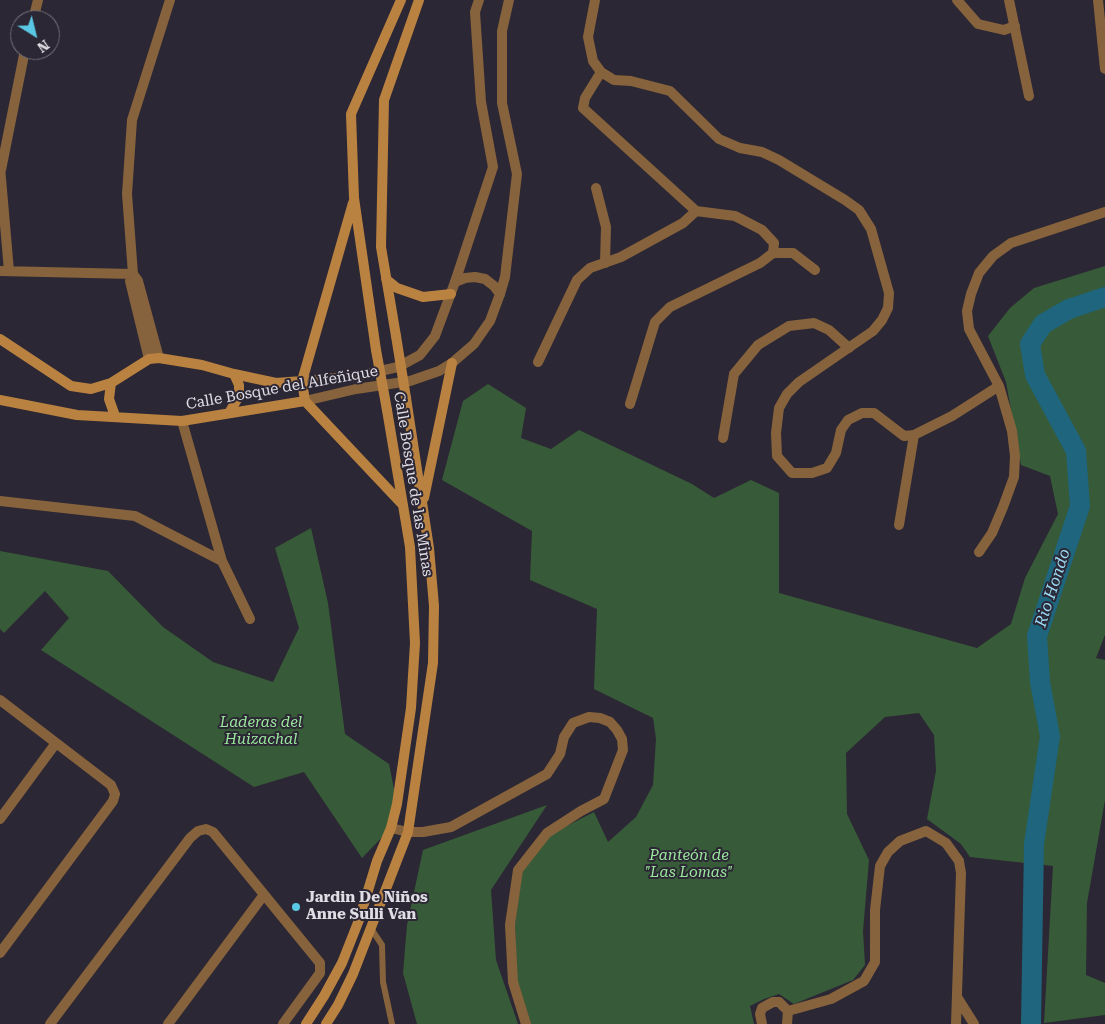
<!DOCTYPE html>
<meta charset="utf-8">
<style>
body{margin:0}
#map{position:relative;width:1105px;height:1024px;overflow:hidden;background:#2c2734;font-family:"Roboto Serif",serif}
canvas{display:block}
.north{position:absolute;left:10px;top:10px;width:50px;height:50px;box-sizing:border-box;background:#2c2734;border:1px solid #74707b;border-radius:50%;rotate:144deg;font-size:14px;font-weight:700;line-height:20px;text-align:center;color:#e0dde5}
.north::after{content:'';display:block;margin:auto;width:18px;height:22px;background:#5ac8e5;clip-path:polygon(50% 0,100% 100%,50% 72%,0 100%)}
</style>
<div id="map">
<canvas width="1105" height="1024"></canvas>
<div class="north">N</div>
</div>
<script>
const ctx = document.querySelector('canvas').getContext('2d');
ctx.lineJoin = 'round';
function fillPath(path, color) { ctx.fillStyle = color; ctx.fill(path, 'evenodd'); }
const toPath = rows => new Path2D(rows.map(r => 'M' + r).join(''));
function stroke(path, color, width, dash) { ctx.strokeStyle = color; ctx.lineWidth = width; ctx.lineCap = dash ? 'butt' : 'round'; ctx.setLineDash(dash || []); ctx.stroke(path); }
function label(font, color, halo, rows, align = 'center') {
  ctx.font = font + ' "Roboto Serif",serif'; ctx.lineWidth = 4; ctx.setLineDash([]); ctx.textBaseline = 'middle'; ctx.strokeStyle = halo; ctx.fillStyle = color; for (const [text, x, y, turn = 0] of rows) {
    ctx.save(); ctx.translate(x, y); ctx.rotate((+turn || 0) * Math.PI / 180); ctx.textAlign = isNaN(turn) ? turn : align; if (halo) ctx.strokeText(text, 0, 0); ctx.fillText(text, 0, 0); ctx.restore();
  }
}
fillPath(toPath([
 [1105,266,1105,635,1096,658,1105,660,1105,800,1087,903,1086,975,1105,983,1105,1015,1044,1023,1053,866,970,857,961,844,927,819,936,771,934,735,919,713,885,717,846,753,847,814,869,860,863,931,865,965,853,980,794,1004,779,994,764,999,750,1006,754,1024,531,1024,517,980,515,925,522,872,551,834,594,812,608,842,636,817,653,785,656,739,653,718,594,689,597,609,530,580,532,531,442,480,463,401,488,384,526,408,521,438,551,449,579,430,692,484,714,498,751,480,779,493,779,593,977,648,1011,624,1025,578,1058,514,1050,476,1021,465,1006,382,988,336,1010,308,1034,288],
 [311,528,328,603,345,734,389,764,397,804,391,828,362,858,304,772,254,787,41,650,69,618,45,591,4,633,0,629,0,551,108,571,163,627,213,662,273,682,299,628,275,548],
 [547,805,491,890,496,960,518,1024,417,1024,403,973,407,925,423,850]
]), '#375b38');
stroke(toPath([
 [1031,1024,1034,844,1050,736,1040,682,1037,636,1080,506,1076,451,1035,375,1030,344,1043,324,1069,309,1105,297]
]), '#1f657d', 20);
stroke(toPath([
 [372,930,382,945,383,982,392,1024]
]), '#86633c', 6);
stroke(toPath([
 [595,0,588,37,593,61,601,72,614,80,631,81,670,91,719,139,740,148,762,152,779,160,845,200,859,210,871,229,889,293,888,308,882,320,873,331,799,382,787,394,779,408,776,433,777,456,792,473,812,473,827,468,836,453,841,430,848,420,862,413,874,413,904,436,914,435,952,416,999,386],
 [957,0,978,24,1004,30,1015,26],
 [1009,0,1029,96],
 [1098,0,1105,69],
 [33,20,38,0],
 [601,72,585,98,583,108,696,211,735,216,762,230,774,243,773,253,760,263,670,307,655,322,630,404],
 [0,167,9,271],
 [1,170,25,50],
 [596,188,606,227,605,263],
 [773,253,793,253,815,270],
 [0,271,133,274],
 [133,274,138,281,159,358],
 [455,282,493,167,481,102,475,12,479,0],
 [500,294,505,277,517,174,502,103,502,31,509,0],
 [149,359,130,281,133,274,127,194,132,120,170,0],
 [538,362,577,280,590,268,621,257,683,223,696,211],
 [182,421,222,561,250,619],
 [723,438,734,374,758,345,789,326,814,323,829,330,849,348],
 [0,501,135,516,222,561],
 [899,525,914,435],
 [979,552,992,533,1003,507,1014,477,1015,456,1012,431,999,386,969,329,967,311,971,294,979,273,993,256,1011,243,1105,212],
 [0,700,111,785,115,794,113,801,0,953],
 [0,819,56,743],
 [391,828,408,832,423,832,451,827,547,774,560,754,564,737,573,723,589,717,600,718,610,722,617,730,622,739,623,750,604,799,581,811,547,833,518,870,510,925,513,982,526,1024],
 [957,997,974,1024],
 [788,1011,831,999,864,981,875,962,875,910,880,866,888,852,900,841,926,831,946,843,959,861,961,873,956,1024],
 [50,1024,190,838,198,831,206,829,213,832,320,963,320,973,283,1024],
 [168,1024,263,896],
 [762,1024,760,1014,762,1008,773,1002,779,1002,788,1011,787,1024]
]), '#86633c', 10);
stroke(toPath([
 [302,381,357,376,398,367,420,355,435,336,455,282,465,278,475,277,485,279,494,286,500,294,490,321,474,344,452,363,439,371,410,381,356,389,305,401]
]), '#86633c', 10);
stroke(toPath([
 [353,203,302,381,305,401,403,505],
 [386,279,397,288,423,297,451,294],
 [396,336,381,247,384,100,419,0],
 [0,339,71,386,91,389,111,383,149,359,159,358,202,365,234,374,276,383,302,381],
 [376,350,354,198,351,114,401,0],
 [111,383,109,399,115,416],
 [0,400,77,415,182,421,305,401],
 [229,413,239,396,239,385,234,374],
 [424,498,452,363],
 [306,1024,324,996,342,963,359,920,377,861,391,828,397,804,411,708,415,643,410,547,387,410],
 [326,1024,338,1005,353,974,408,832,433,663,434,606,429,548,406,398]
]), '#ba8241', 10);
stroke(toPath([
 [396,336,406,398],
 [376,350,387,410]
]), '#ba8241', 10);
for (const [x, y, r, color] of [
 [296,907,5,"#5ac8e5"]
]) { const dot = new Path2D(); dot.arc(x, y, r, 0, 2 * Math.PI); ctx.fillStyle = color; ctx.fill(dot); stroke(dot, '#2c2734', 2); }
label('15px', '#e0dde5', '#2c2734', [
 ["Calle Bosque del Alfeñique",282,388,-10],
 ["Calle Bosque de las Minas",413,484,81]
]);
label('italic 15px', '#9be89d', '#2c2734', [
 ["Laderas del",261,723],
 ["Huizachal",261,740],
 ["Panteón de",689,856],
 ["\"Las Lomas\"",689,873]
]);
label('bold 15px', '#e0dde5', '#2c2734', [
 ["Jardin De Niños",306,898],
 ["Anne Sulli Van",306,915]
], 'left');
label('italic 16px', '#9bddf8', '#2c2734', [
 ["Rio Hondo",1053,588,-72]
]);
</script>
